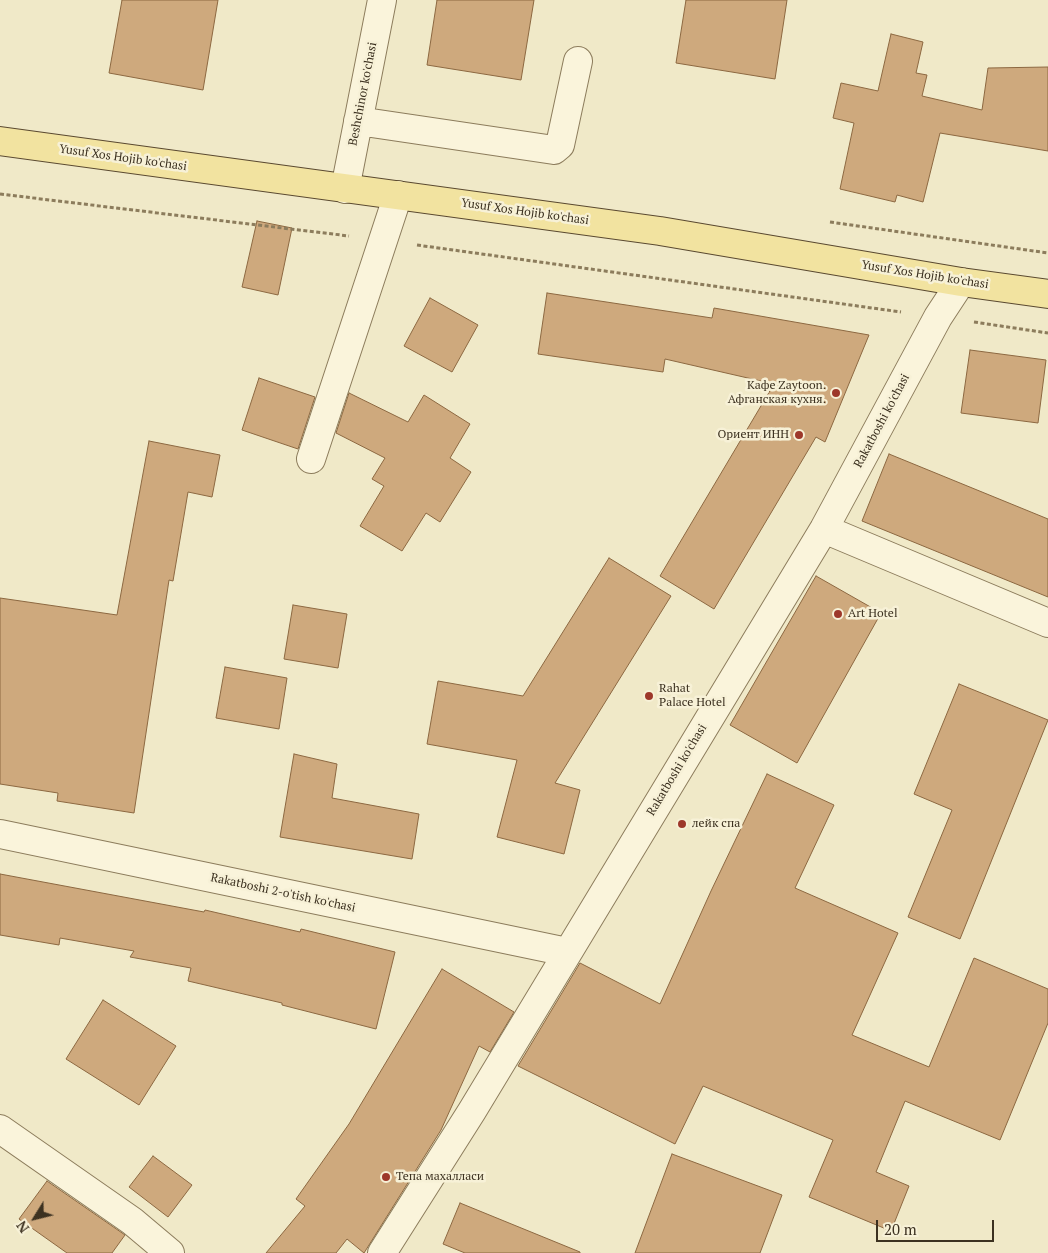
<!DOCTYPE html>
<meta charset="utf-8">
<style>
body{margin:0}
#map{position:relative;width:1048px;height:1253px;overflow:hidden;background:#f0e9c8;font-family:"PT Serif",serif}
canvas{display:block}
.north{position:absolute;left:10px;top:1193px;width:50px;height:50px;-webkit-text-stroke:4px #f7f1d7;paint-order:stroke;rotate:234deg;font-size:14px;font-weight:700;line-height:20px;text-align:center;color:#3c3120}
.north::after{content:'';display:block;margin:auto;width:18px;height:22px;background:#3c3120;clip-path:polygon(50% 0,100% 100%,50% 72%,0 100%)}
.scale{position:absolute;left:876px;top:1220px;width:118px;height:22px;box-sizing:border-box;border:2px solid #3c3120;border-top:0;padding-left:6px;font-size:15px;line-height:18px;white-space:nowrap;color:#3c3120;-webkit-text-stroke:4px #f7f1d7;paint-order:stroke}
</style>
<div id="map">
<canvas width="1048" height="1253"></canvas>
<div class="north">N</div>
<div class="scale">20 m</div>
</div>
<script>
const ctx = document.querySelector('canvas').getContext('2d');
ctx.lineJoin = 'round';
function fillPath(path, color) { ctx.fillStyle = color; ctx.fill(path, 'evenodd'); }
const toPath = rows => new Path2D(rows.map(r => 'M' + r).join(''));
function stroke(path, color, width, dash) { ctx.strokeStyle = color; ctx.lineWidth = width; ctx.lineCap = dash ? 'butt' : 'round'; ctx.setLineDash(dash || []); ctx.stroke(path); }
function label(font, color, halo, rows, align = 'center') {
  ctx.font = font + ' "PT Serif",serif'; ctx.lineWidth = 5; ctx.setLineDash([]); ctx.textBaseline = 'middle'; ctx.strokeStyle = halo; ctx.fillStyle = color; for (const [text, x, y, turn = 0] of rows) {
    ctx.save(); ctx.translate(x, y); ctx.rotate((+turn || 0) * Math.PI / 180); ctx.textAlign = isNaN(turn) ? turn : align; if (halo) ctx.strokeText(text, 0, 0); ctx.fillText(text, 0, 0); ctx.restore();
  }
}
const building = toPath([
 [122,0,218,0,203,90,109,73,122,0],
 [437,0,534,0,521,80,427,65,437,0],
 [686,0,787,0,775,79,676,63,686,0],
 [891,34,923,42,916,73,927,75,922,96,982,110,988,68,1048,67,1048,151,940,133,923,202,897,195,895,202,840,189,854,123,833,118,841,83,878,91,891,34],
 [257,221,292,228,278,295,242,287,257,221],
 [547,293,712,318,714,308,869,335,825,442,816,437,714,609,660,576,774,384,665,359,663,372,538,354,547,293],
 [430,298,478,325,452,372,404,346,430,298],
 [970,350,1046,360,1038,423,961,413,970,350],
 [259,378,315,397,298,449,242,430,259,378],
 [349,393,408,422,424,395,470,424,450,458,471,472,440,522,426,513,402,551,360,526,384,486,372,479,385,458,336,433,349,393],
 [149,441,220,455,212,497,188,492,173,581,169,580,134,813,57,801,58,793,0,784,0,598,117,615,149,441],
 [889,454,1048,519,1048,597,862,521,889,454],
 [609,558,671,596,555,783,580,790,564,854,497,837,517,760,427,744,438,681,523,696,609,558],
 [816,576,881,613,797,763,730,725,816,576],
 [293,605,347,614,338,668,284,659,293,605],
 [225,667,287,678,279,729,216,718,225,667],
 [959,684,1048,720,960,939,908,917,952,810,914,794,959,684],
 [294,754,337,764,332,798,419,814,412,859,280,837,294,754],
 [767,774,834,805,795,888,898,933,852,1035,929,1067,974,958,1048,989,1048,1023,1000,1140,905,1101,876,1172,909,1186,891,1231,809,1197,833,1140,703,1086,675,1144,518,1066,580,963,660,1004,711,891,767,774],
 [0,874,204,912,205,910,300,932,301,929,395,952,376,1029,282,1005,282,1003,188,981,191,968,130,957,134,951,60,938,59,945,0,935,0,874],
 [442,969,514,1012,490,1052,479,1046,441,1130,364,1253,347,1239,336,1253,266,1253,305,1206,296,1199,349,1124,442,969],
 [103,1000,176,1046,139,1105,66,1059,103,1000],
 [672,1154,782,1195,760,1253,635,1253,672,1154],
 [153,1156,192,1185,168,1217,129,1187,153,1156],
 [47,1181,125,1235,112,1253,67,1253,19,1219,47,1181],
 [460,1203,580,1252,580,1253,465,1253,443,1244,460,1203]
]);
fillPath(building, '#cea97d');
stroke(building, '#8c6841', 1);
const minor = toPath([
 [358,121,554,150,560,145,578,61],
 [345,189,382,0],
 [311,459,398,195],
 [824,529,1048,623],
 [0,834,567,952],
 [0,1129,132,1221,170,1253],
 [382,1253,472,1111,824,529,938,317,961,282]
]);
const major = toPath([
 [0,141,660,231,961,282,1048,294]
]);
stroke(minor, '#8c7c5c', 30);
stroke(major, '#5a4930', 30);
stroke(toPath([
 [0,194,349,236],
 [830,222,1048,253],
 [417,245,901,312],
 [974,322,1048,333]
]), '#8c7c5c', 3, [4, 2.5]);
stroke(minor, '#faf4db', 28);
stroke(major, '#f2e3a0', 28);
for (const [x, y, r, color] of [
 [836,393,5,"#9d382a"],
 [799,435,5,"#9d382a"],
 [838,614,5,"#9d382a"],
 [649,696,5,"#9d382a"],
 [682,824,5,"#9d382a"],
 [386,1177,5,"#9d382a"]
]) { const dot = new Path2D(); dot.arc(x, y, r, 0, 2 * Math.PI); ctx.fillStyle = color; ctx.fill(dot); stroke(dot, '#f7f1d7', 2); }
label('12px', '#3c3120', '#f7f1d7', [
 ["Beshchinor ko'chasi",363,94,-79],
 ["Yusuf Xos Hojib ko'chasi",123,158,8],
 ["Yusuf Xos Hojib ko'chasi",525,212,8],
 ["Yusuf Xos Hojib ko'chasi",925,275,9],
 ["Rakatboshi ko'chasi",882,421,-62],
 ["Rakatboshi ko'chasi",677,770,-59],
 ["Rakatboshi 2-o'tish ko'chasi",283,893,12]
]);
label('12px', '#3c3120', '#f7f1d7', [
 ["Кафе Zaytoon.",826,386,"right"],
 ["Афганская кухня.",826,400,"right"],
 ["Ориент ИНН",789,435,"right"],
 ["Art Hotel",848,614],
 ["Rahat",659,689],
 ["Palace Hotel",659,703],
 ["лейк спа",692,824],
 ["Тепа махалласи",396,1177]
], 'left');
</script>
